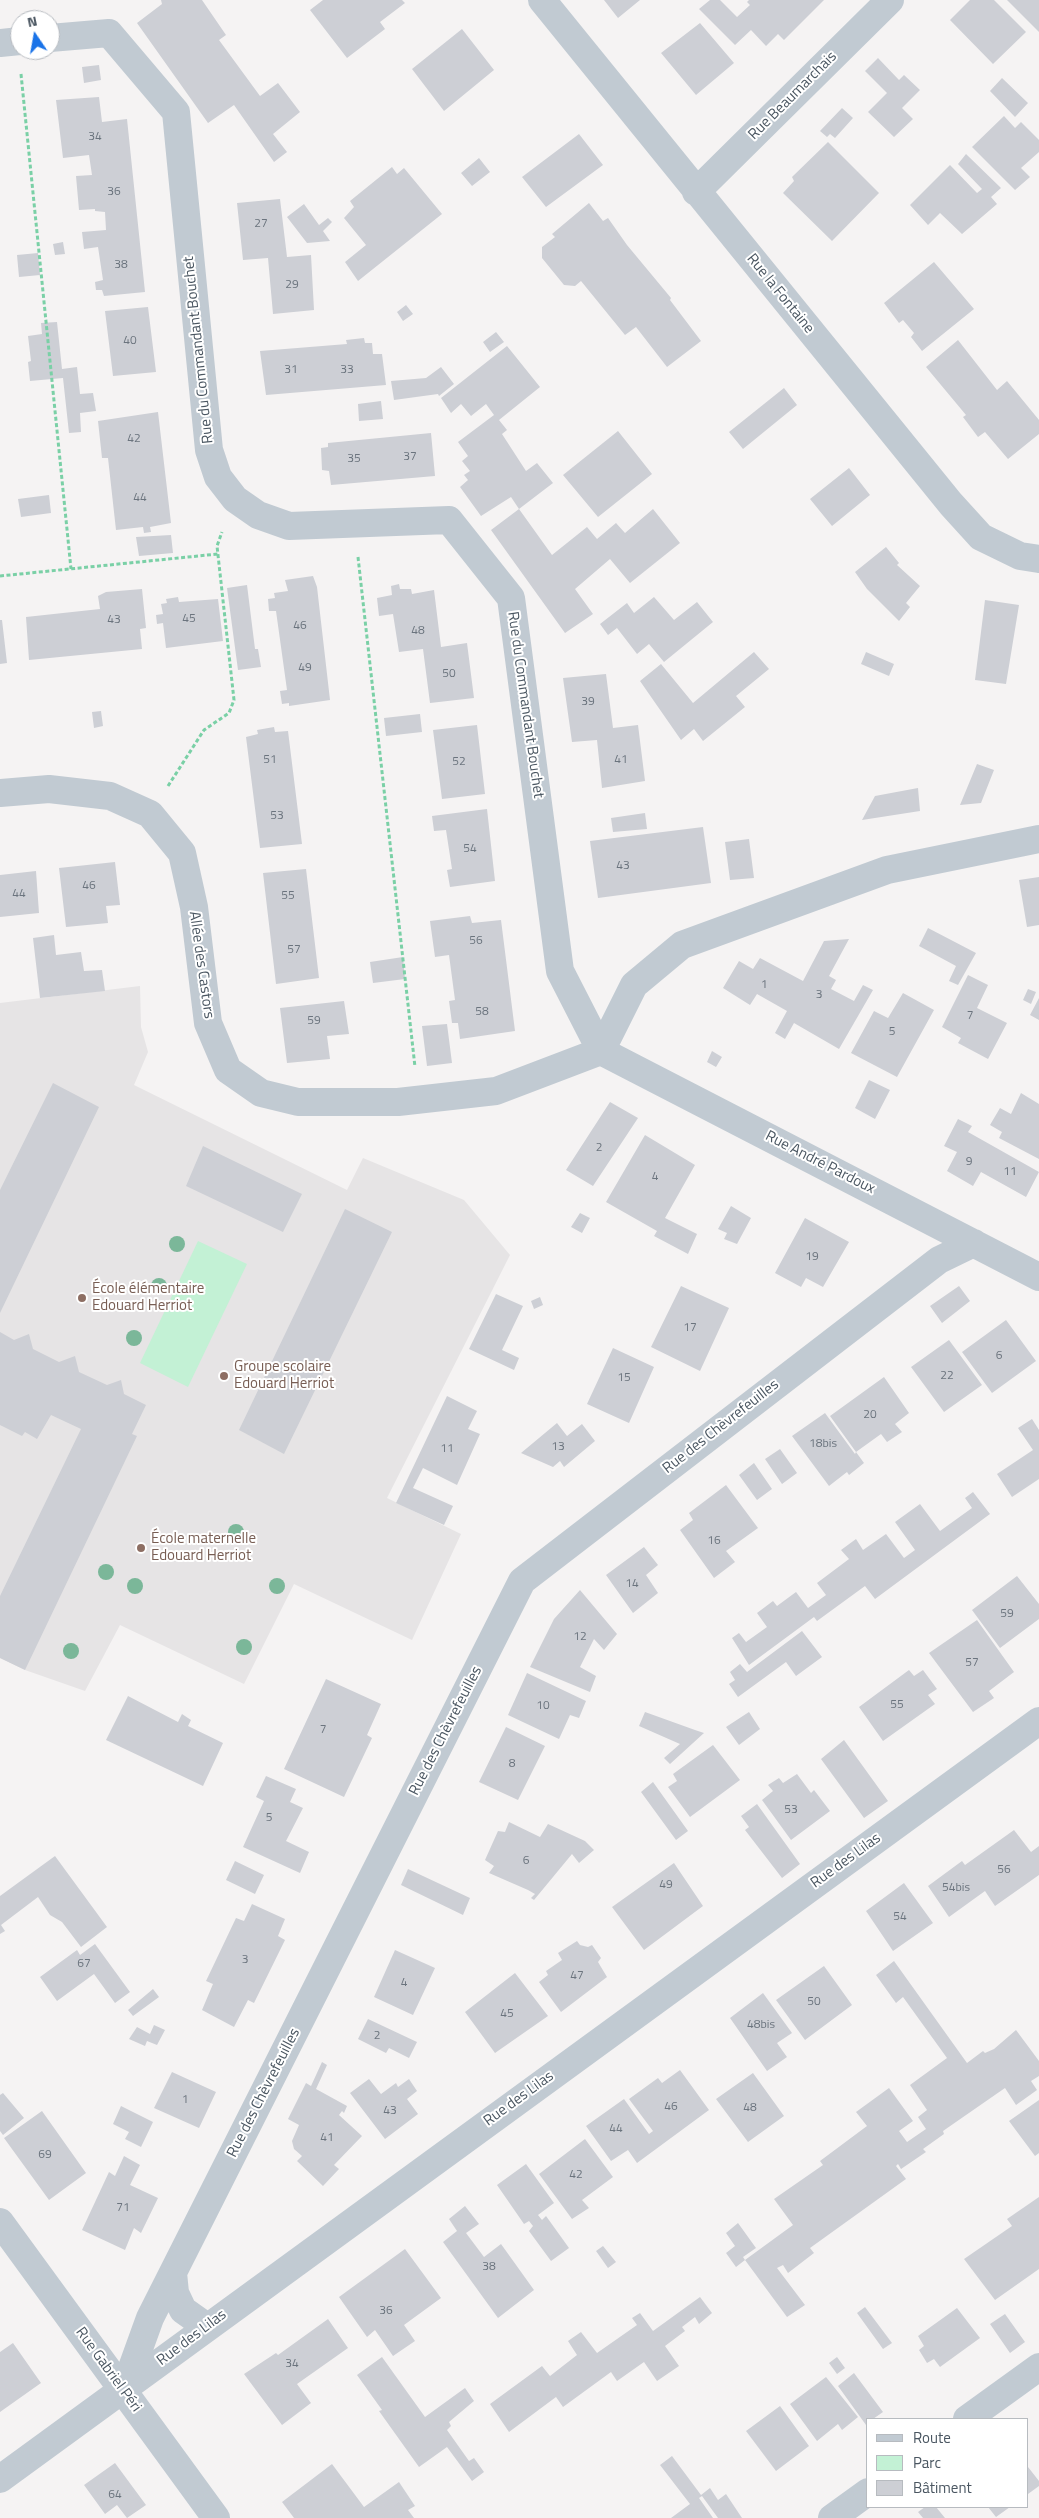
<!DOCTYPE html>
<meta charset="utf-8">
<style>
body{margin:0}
#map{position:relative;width:1039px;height:2518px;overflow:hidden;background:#f5f3f3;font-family:"Titillium Web",sans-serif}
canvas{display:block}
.legend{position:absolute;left:866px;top:2418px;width:162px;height:90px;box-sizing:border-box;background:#fff;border:1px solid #b7bbc0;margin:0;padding:6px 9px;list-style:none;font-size:15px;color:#4a5661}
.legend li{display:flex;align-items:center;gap:10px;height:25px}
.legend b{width:25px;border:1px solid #b7bbc0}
.north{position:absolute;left:10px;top:10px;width:50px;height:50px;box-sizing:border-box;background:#fff;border:1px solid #b7bbc0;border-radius:50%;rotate:348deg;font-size:14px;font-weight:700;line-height:20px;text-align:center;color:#4a5661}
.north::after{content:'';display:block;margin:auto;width:18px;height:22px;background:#1a73e8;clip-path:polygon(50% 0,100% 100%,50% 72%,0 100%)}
</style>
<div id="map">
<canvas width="1039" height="2518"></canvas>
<ul class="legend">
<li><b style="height:6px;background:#c1cad2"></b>Route</li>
<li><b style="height:14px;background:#c3f1d5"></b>Parc</li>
<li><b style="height:14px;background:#cdcfd5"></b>Bâtiment</li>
</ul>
<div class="north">N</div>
</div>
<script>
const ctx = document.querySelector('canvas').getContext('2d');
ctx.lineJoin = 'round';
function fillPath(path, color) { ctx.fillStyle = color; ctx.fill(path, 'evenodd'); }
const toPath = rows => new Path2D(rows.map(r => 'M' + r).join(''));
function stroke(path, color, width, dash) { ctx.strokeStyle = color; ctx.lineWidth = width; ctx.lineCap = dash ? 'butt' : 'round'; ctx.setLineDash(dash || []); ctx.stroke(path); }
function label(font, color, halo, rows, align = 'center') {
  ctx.font = font + ' "Titillium Web",sans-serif'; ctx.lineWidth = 4; ctx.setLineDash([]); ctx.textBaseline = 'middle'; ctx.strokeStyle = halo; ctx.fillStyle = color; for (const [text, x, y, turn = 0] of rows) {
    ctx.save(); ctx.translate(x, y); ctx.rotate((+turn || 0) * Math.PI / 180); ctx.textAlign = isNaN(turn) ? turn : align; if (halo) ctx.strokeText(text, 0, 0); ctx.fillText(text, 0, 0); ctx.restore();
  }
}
fillPath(toPath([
 [140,986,141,1027,148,1052,134,1085,347,1190,363,1158,464,1200,510,1255,387,1498,461,1534,412,1640,294,1584,244,1684,120,1625,85,1691,25,1670,0,1658,0,1003]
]), '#e6e4e5');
fillPath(toPath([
 [198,1241,247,1264,188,1387,140,1363]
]), '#c3f1d5');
fillPath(toPath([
 [161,0,202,0,226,35,219,40,260,96,278,83,300,112,273,134,287,152,274,162,234,105,208,123,137,23,162,4],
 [323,0,402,0,405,3,380,22,385,29,347,58,310,10],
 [604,0,640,0,618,18],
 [710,0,720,0,737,17,750,5,747,2,749,0,824,0,784,40,778,34,766,46,751,30,735,45,699,9],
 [970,0,994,0,1026,32,993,64,950,20],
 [1007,0,1039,0,1039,32],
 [700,23,734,63,696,95,661,53],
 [462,29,494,70,444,111,412,69],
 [878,58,899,80,904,75,920,90,902,108,913,119,894,137,868,112,887,93,865,71],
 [99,65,101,80,84,83,82,67],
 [1002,78,1028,103,1015,117,990,91],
 [99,97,102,122,127,119,145,292,104,296,102,290,96,290,95,282,103,280,98,247,84,249,82,232,106,230,105,212,95,211,95,209,79,210,76,176,92,175,89,155,63,158,56,100],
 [842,108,853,118,835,138,830,134,827,137,820,131],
 [1004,116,1015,128,1021,122,1039,140,1039,152,1021,168,1030,177,1015,190,972,147],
 [579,134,603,165,546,207,522,177],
 [828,142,879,193,832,241,783,193,794,181,792,177],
 [966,154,1001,188,991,197,997,204,962,234,940,213,928,225,910,205,950,165,977,193,982,189,958,164],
 [479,158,490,172,472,186,461,173],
 [392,167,397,174,404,168,442,214,358,281,345,262,366,245,344,218,354,207,350,201],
 [280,199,287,257,311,255,314,310,273,314,268,258,243,260,237,203],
 [589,203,603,221,608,218,627,245,671,298,670,300,701,341,667,367,636,327,625,335,581,281,575,286,564,285,542,258,542,247,555,237,552,234],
 [304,204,319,225,328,218,332,222,323,231,330,241,307,243,287,217],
 [63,242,65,254,55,255,53,244],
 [38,253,40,275,19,277,17,255],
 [934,262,974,309,922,351,911,337,914,333,903,320,899,323,884,303],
 [406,305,413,314,403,321,397,312],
 [148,307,156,372,113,376,105,311],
 [57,322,62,369,77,367,80,394,93,393,96,411,80,413,81,432,69,433,63,378,30,381,28,362,31,361,28,336,42,334,41,323],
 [496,332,504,342,490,352,483,342],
 [364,338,365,343,372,343,373,354,382,354,386,385,266,395,260,351,347,344,346,340],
 [958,340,997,390,1007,381,1039,420,1039,434,1008,459,985,432,978,437,963,417,966,415,926,367],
 [507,346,540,387,499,420,507,430,502,434,526,471,537,463,553,483,519,509,552,555,587,527,597,539,616,523,625,533,653,509,680,543,630,583,610,559,575,589,593,614,565,633,491,530,519,509,511,497,481,516,460,487,468,480,464,475,470,471,462,461,468,456,458,442,494,415,486,404,471,416,461,404,451,413,441,398],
 [441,367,454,384,439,396,438,394,394,400,391,381,426,378],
 [784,388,797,405,743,449,729,432],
 [381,401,383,419,359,421,358,404],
 [158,412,171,523,150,527,151,532,144,533,143,527,116,530,108,458,102,458,98,421],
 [618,431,652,474,598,517,563,475],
 [431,433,435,476,331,485,329,471,322,470,321,448,328,447,328,443],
 [849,468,870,495,832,526,810,499],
 [49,495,51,513,21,517,18,499],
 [171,535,173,553,139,556,136,537],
 [886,547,899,563,897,565,920,586,906,603,910,607,899,621,867,589,855,572],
 [313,576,317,587,330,700,289,706,289,703,282,704,280,691,287,690,276,611,269,611,268,599,275,598,274,593,288,591,285,580],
 [399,584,400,589,411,589,412,594,434,590,441,647,467,643,474,698,430,703,423,649,399,652,393,614,379,616,377,598,392,595,391,586],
 [247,585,255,649,258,649,261,667,238,670,227,588],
 [142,589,146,628,140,629,142,649,29,660,26,617,100,609,98,596,106,592],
 [178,597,179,602,218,599,223,641,166,648,163,623,157,624,156,615,163,614,161,604,167,603,166,599],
 [654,597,674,620,697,602,713,622,664,662,649,644,637,654,617,628,608,635,600,624,627,603,634,613],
 [985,600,1019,605,1006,684,975,680],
 [0,620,2,620,7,663,0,664],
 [754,652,769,669,736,696,745,707,703,741,694,729,681,740,640,681,661,664,693,703],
 [866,652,894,664,889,676,861,664],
 [606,674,613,728,638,725,645,781,602,788,597,740,572,742,563,678],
 [101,711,103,726,94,728,92,712],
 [420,714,422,732,386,736,384,718],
 [477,725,485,794,442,799,433,730],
 [274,727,275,732,288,731,302,844,260,848,246,737,258,734,257,730],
 [977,764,994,770,981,803,960,805],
 [918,788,920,811,862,820,875,796],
 [487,809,495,881,450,887,447,870,452,869,446,830,434,831,432,816],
 [645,813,647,829,613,832,611,818],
 [703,827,711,883,598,898,590,841],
 [749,839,754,878,730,880,725,842],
 [115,862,120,905,106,906,108,923,66,927,59,868],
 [306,869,319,978,276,984,263,873],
 [36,871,39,913,0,917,0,875],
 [1039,877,1039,925,1027,927,1019,880],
 [470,916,472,923,501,920,515,1031,460,1039,458,1023,452,1023,449,1001,455,1000,449,955,435,957,430,921],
 [928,928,976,953,958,985,949,981,956,966,919,946],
 [54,935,56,955,81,952,84,971,102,970,105,991,40,998,33,938],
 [849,939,829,976,836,980,831,989,854,1001,863,985,873,990,839,1049,794,1023,785,1039,775,1033,787,1011,757,994,750,1005,723,988,739,961,753,969,760,958,803,981,824,941],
 [403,957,405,979,373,983,370,962],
 [968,975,988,985,977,1008,1007,1023,988,1059,958,1043,961,1038,942,1027],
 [1028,989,1036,992,1031,1004,1023,1000],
 [903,993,934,1010,897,1077,851,1053,874,1011,888,1018],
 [1039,998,1039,1020,1030,1015],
 [344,1001,349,1034,327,1036,330,1059,287,1063,280,1008],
 [447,1024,452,1063,427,1066,422,1026],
 [712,1051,722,1057,716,1067,707,1062],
 [869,1080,890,1090,875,1119,855,1108],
 [53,1083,99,1107,0,1313,0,1190],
 [1021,1093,1039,1104,1039,1159,999,1138,1002,1132,990,1125,1000,1108,1011,1114],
 [610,1102,638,1118,593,1186,566,1170],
 [958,1119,972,1126,968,1132,1039,1172,1026,1197,981,1172,973,1186,947,1171,957,1152,944,1146],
 [645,1135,695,1165,665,1218,697,1234,688,1254,654,1236,657,1231,606,1202],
 [203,1146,302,1194,283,1232,186,1186],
 [731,1206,751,1218,737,1244,724,1239,727,1233,718,1229],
 [345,1209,392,1232,284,1454,239,1430],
 [580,1213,590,1218,582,1233,571,1227],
 [805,1218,849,1242,823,1287,806,1278,801,1287,775,1273],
 [681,1286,729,1308,700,1371,651,1347],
 [959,1286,970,1301,942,1323,930,1306],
 [496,1294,523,1306,502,1350,519,1358,514,1370,469,1349],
 [540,1297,543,1305,534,1309,531,1301],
 [1006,1320,1036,1361,992,1393,962,1352],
 [0,1332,14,1340,29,1334,33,1349,59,1362,75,1356,79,1372,107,1385,121,1380,124,1394,146,1405,132,1434,137,1436,25,1670,0,1658,0,1596,81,1429,51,1415,37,1439,25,1432,22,1436,0,1425],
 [949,1340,982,1385,944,1412,911,1367],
 [613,1348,654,1367,629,1423,587,1404],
 [884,1377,909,1413,895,1424,902,1432,887,1442,881,1434,856,1452,830,1416],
 [447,1396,477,1411,468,1429,480,1434,457,1485,423,1468,413,1488,453,1506,444,1525,396,1503],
 [825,1413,855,1454,856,1452,864,1463,849,1475,847,1472,829,1486,792,1436],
 [1032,1419,1039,1430,1039,1479,1012,1497,997,1474,1033,1450,1018,1428],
 [557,1423,567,1436,582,1424,595,1441,564,1467,560,1461,553,1467,521,1453],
 [780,1449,797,1473,782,1484,765,1459],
 [754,1463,772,1489,757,1500,739,1475],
 [726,1485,758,1528,726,1551,735,1562,714,1578,680,1530,693,1520,689,1513],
 [973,1492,990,1514,875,1599,865,1586,817,1621,814,1617,749,1665,732,1638,739,1633,746,1642,767,1627,757,1613,773,1601,777,1606,796,1592,808,1608,826,1595,817,1583,849,1559,841,1550,856,1539,863,1550,886,1534,904,1558,915,1550,895,1522,920,1504,940,1531,972,1508,965,1498],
 [644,1547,658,1565,646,1575,658,1593,633,1613,606,1575],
 [1017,1576,1039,1604,1039,1619,1000,1648,972,1610],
 [580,1590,617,1634,604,1650,594,1639,580,1667,596,1676,590,1692,530,1667,554,1619],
 [977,1620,1014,1672,989,1691,994,1698,973,1712,929,1653],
 [802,1631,822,1657,796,1676,786,1662,738,1697,729,1684,735,1680,730,1672,740,1664,747,1672],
 [909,1670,914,1676,923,1670,937,1689,928,1695,935,1704,883,1741,859,1707],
 [527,1673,586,1701,579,1718,570,1715,559,1739,508,1715],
 [326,1679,381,1704,367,1735,372,1738,344,1797,284,1769],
 [128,1696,178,1722,182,1714,191,1720,188,1726,223,1743,203,1786,106,1740],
 [645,1712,695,1730,704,1733,670,1764,664,1758,680,1744,639,1726],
 [749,1712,760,1729,739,1745,726,1727],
 [506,1727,545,1746,518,1800,479,1782],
 [844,1740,888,1801,864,1818,821,1759],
 [713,1745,740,1780,690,1817,668,1787,677,1781,673,1774],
 [797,1774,811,1793,814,1790,830,1811,791,1840,762,1800,773,1791,768,1785,779,1778,783,1783],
 [266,1776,296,1789,290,1802,303,1808,286,1841,309,1852,300,1873,243,1847,264,1801,256,1797],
 [653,1782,688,1831,676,1840,641,1792],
 [757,1804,800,1864,782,1878,745,1830,749,1827,741,1816],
 [509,1822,540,1837,548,1824,585,1841,594,1850,579,1863,572,1854,534,1900,531,1898,535,1894,528,1890,489,1873,494,1866,485,1860,498,1831,505,1832],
 [1014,1830,1031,1852,1039,1846,1039,1875,995,1906,985,1891,949,1917,928,1886,962,1861,965,1865],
 [55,1856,107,1927,81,1947,62,1922,50,1915,38,1897,1,1925,5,1931,0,1934,0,1896],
 [235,1861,264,1875,255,1894,226,1880],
 [674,1863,703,1906,644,1950,612,1907],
 [408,1869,470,1898,463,1915,401,1885],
 [904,1883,933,1923,893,1951,866,1911],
 [252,1904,285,1919,278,1936,285,1940,254,2003,248,2000,234,2027,202,2010,213,1984,206,1981,236,1918,244,1921],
 [577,1941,580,1945,588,1947,592,1945,601,1958,598,1962,607,1977,561,2012,539,1982,548,1975,546,1971,562,1960,558,1953],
 [95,1944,130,1992,115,2003,94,1974,57,2001,40,1977,77,1950,80,1955],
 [395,1950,435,1968,413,2015,374,1997],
 [894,1961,967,2063,983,2051,985,2053,994,2049,1016,2030,1039,2061,1039,2076,1031,2081,1037,2090,1016,2105,1005,2088,992,2097,943,2131,944,2134,923,2149,926,2152,901,2169,898,2164,896,2166,906,2179,810,2248,814,2253,788,2273,783,2265,777,2268,805,2305,787,2317,745,2260,736,2267,726,2253,735,2246,726,2233,738,2223,756,2248,743,2257,745,2260,793,2225,774,2199,823,2165,820,2161,867,2126,856,2112,889,2088,913,2121,899,2131,907,2142,926,2129,918,2117,927,2110,910,2085,947,2058,903,1997,896,2003,876,1975],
 [824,1966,852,2005,805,2040,776,2000],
 [515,1973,548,2016,495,2053,465,2012],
 [153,1989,159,1997,133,2016,128,2010],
 [763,1993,792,2033,777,2043,787,2057,767,2071,730,2018],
 [368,2019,417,2042,409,2058,389,2048,386,2053,358,2039],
 [154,2025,165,2030,157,2045,147,2041,145,2046,129,2039,137,2027,150,2034],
 [322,2062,327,2065,316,2089,347,2106,344,2113,342,2111,339,2115,362,2136,334,2165,339,2169,323,2186,297,2161,302,2156,294,2149,292,2141,299,2125,288,2119,306,2083,311,2086],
 [680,2070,709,2110,637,2163,628,2150,611,2161,586,2126,624,2099,649,2134,653,2131,629,2099,658,2078,662,2083],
 [172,2072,216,2092,199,2128,154,2108],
 [753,2073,784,2116,748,2142,716,2099],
 [369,2079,381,2094,396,2083,398,2087,409,2079,417,2091,407,2099,418,2114,385,2139,350,2093],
 [3,2093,24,2118,3,2135,0,2131,0,2095],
 [1039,2100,1039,2153,1035,2156,1009,2121],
 [121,2106,153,2122,141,2147,125,2139,129,2132,113,2124],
 [42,2111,86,2173,49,2200,4,2138],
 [585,2139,613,2177,582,2200,589,2208,572,2219,539,2174],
 [124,2156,140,2165,130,2185,158,2198,141,2233,134,2228,125,2250,82,2230,109,2172,115,2176],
 [526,2164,554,2203,538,2215,542,2220,546,2216,569,2248,551,2261,529,2231,533,2226,529,2221,524,2224,497,2185],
 [1039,2197,1039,2269,995,2300,964,2259,1012,2226,1007,2219],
 [465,2206,479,2224,466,2233,484,2257,501,2244,534,2290,498,2318,443,2242,457,2231,449,2219],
 [603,2246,616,2262,608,2268,596,2251],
 [405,2249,441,2298,404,2325,415,2341,393,2356,375,2330,367,2337,339,2297],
 [700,2297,712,2313,699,2324,695,2317,682,2327,685,2331,665,2346,679,2366,657,2381,644,2362,617,2381,611,2372,563,2407,556,2397,509,2432,490,2404,542,2366,550,2376,577,2355,568,2341,581,2332,597,2353,637,2325,632,2318,640,2313,653,2331],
 [865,2307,892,2343,883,2349,857,2313],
 [957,2308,980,2338,940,2367,934,2359,927,2363,919,2350,924,2346,918,2336],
 [1005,2314,1025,2342,1010,2353,990,2324],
 [328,2319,348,2348,297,2384,311,2403,282,2425,244,2374,276,2353,278,2355],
 [13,2343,41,2383,0,2412,0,2352],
 [382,2357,425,2417,465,2388,474,2401,449,2422,451,2426,447,2430,469,2461,474,2458,484,2472,472,2481,447,2447,419,2467,379,2411,382,2410,357,2375],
 [837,2357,845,2368,837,2374,829,2363],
 [854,2373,883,2412,873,2419,868,2419,866,2425,838,2386],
 [826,2377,858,2417,842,2430,838,2424,817,2441,790,2404],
 [780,2406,809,2446,776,2471,746,2431],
 [672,2456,701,2495,710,2488,718,2500,726,2494,742,2518,718,2518,702,2496,699,2498,713,2518,671,2518,690,2504,660,2465],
 [115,2463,146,2505,127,2518,117,2505,105,2514,84,2485],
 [332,2464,364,2507,399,2482,415,2506,408,2510,414,2518,294,2518,282,2502],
 [1028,2467,1039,2481,1039,2486,1028,2494],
 [925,2507,936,2507,945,2518,923,2518,918,2512],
 [988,2507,1010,2507,996,2517]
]), '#cdcfd5');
stroke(toPath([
 [21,74,71,569],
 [358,557,415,1067],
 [0,576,218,554],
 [168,786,204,730,229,713,234,700,217,546,222,532]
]), '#7ad0a6', 3, [4, 2.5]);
stroke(toPath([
 [542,0,951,504,981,537,1020,556,1039,559],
 [50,38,109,33,176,112,209,450,218,477,235,499,258,515,289,526,449,520,511,598,560,971,601,1051],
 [0,43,20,41],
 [696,192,890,0],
 [0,793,49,789,110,796,150,814,182,853,194,907,208,1023,228,1070,261,1093,298,1102,398,1102,496,1091,601,1051],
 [601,1051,634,985,682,945,887,870,1039,839],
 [601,1051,1039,1277],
 [0,2222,216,2518],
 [173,2273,175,2293,183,2310,207,2327],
 [124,2390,150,2318,522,1581,939,1260,974,1243],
 [967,2419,1039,2367],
 [0,2479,1039,1721],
 [832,2518,868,2492]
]), '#c1cad2', 28);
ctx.fillStyle = '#7bb799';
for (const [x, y] of [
 [177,1244],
 [159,1286],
 [134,1338],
 [236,1532],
 [106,1572],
 [135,1586],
 [277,1586],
 [244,1647],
 [71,1651]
]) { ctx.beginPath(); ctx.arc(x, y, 8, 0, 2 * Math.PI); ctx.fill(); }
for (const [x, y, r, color] of [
 [82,1298,5,"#8d6e63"],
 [224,1376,5,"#8d6e63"],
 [141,1548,5,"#8d6e63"]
]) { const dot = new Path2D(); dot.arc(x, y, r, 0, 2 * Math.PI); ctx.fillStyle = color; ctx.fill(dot); stroke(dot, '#fff', 2); }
label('12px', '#6b747e', null, [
 ["34",95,137],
 ["36",114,192],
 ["27",261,224],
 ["38",121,265],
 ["29",292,285],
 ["40",130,341],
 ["31",291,370],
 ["33",347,370],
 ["42",134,439],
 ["37",410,457],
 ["35",354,459],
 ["44",140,498],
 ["45",189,619],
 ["43",114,620],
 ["46",300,626],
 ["48",418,631],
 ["49",305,668],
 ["50",449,674],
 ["39",588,702],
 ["51",270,760],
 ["41",621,760],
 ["52",459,762],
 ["53",277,816],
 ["54",470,849],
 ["43",623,866],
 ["46",89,886],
 ["44",19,894],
 ["55",288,896],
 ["56",476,941],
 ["57",294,950],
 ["1",764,985],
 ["3",819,995],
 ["58",482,1012],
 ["7",970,1016],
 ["59",314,1021],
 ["5",892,1032],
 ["2",599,1148],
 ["9",969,1162],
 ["11",1010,1172],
 ["4",655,1177],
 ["19",812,1257],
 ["17",690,1328],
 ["6",999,1356],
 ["22",947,1376],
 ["15",624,1378],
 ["20",870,1415],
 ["18bis",823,1444],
 ["13",558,1447],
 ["11",447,1449],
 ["16",714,1541],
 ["14",632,1584],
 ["59",1007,1614],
 ["12",580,1637],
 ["57",972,1663],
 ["55",897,1705],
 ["10",543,1706],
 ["7",323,1730],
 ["8",512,1764],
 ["53",791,1810],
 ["5",269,1818],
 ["6",526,1861],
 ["56",1004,1870],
 ["49",666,1885],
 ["54bis",956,1888],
 ["54",900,1917],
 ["3",245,1960],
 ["67",84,1964],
 ["47",577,1976],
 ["4",404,1983],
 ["50",814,2002],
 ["45",507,2014],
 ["48bis",761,2025],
 ["2",377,2036],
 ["1",185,2100],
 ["46",671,2107],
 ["48",750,2108],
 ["43",390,2111],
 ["44",616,2129],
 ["41",327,2138],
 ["69",45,2155],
 ["42",576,2175],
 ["71",123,2208],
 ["38",489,2267],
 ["36",386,2311],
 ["34",292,2364],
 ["64",115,2495]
]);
label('15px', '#4a5661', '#fff', [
 ["Rue Beaumarchais",793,96,-45],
 ["Rue la Fontaine",780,294,51],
 ["Rue du Commandant Bouchet",199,350,-96],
 ["Rue du Commandant Bouchet",525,705,82],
 ["Allée des Castors",201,965,82],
 ["Rue André Pardoux",820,1163,27],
 ["Rue des Chèvrefeuilles",721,1427,-38],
 ["Rue des Chèvrefeuilles",446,1731,-63],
 ["Rue des Lilas",846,1861,-36],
 ["Rue des Chèvrefeuilles",264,2093,-63],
 ["Rue des Lilas",519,2099,-36],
 ["Rue des Lilas",192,2338,-37],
 ["Rue Gabriel Péri",108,2370,54]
]);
label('15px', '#785e54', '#fff', [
 ["École élémentaire",92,1289],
 ["Edouard Herriot",92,1306],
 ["Groupe scolaire",234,1367],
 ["Edouard Herriot",234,1384],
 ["École maternelle",151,1539],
 ["Edouard Herriot",151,1556]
], 'left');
</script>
